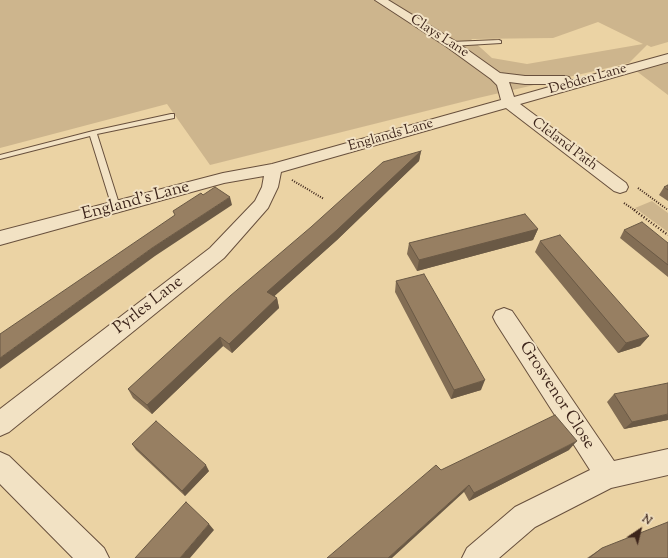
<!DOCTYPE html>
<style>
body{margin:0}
#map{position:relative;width:668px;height:558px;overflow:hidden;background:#ebd3a4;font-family:"Sorts Mill Goudy",serif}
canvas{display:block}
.north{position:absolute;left:620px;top:510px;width:40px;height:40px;-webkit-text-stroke:3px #f2e2c4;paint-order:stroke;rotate:35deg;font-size:11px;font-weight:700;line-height:16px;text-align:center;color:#3d251b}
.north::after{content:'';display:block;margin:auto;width:14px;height:18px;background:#3d251b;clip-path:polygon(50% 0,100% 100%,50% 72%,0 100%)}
</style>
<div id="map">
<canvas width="668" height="558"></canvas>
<div class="north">N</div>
</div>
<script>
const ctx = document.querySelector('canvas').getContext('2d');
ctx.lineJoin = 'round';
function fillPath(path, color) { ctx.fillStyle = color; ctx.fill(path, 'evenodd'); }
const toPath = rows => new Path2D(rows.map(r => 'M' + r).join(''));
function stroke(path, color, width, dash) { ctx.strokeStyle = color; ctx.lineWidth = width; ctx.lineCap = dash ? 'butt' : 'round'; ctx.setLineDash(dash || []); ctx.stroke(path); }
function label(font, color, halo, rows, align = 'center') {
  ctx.font = font + ' "Sorts Mill Goudy",serif'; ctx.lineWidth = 4; ctx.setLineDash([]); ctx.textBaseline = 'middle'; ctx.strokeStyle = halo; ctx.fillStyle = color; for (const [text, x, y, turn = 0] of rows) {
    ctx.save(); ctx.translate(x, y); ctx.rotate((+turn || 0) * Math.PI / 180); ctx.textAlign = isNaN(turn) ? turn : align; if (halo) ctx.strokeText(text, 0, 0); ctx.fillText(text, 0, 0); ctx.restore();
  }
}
fillPath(toPath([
 [0,0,668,0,668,42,651,47,647,45,629,63,478,98,210,165,167,104,0,148],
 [598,22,643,44,527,64,492,58,471,39,553,38],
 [668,55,668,95,635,70],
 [652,201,668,213,668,232,635,208]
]), '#cdb58d');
const lane = toPath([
 [499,40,501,41,501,43,451,46,448,44,451,42,499,40],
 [171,114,174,114,174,118,97,134,120,207,116,210,112,207,90,136,0,159,0,155,93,131,171,114]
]);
const street = toPath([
 [375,0,388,0,455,41,500,73,525,76,564,76,569,77,571,80,570,81,668,54,668,62,520,104,626,183,628,187,626,191,620,193,614,191,506,108,281,172,278,187,268,208,224,258,9,432,0,436,0,409,210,248,255,201,262,187,264,176,224,183,0,245,0,231,223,173,272,164,501,100,497,85,491,79,447,47,375,0],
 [509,82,525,84,560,84,514,97,509,82],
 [504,308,512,311,614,461,668,449,668,475,611,488,535,527,499,558,462,558,467,548,515,507,590,470,496,323,493,317,496,311,504,308],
 [0,452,9,456,104,548,109,558,73,558,0,484,0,452]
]);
stroke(lane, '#68503d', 2);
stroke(street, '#68503d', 2);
stroke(toPath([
 [292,180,324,199],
 [638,188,668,210],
 [624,203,636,211]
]), '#3d251b', 2, [1, 1.5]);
stroke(toPath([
 [634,210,668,235]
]), '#3d251b', 2.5, [1, 2]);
fillPath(lane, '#f2e2c4');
fillPath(street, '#f2e2c4');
fillPath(toPath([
 [421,151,419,161,337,240,274,296,277,298,279,308,232,353,223,346,152,414,133,398,128,389],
 [668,185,668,201,659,195,664,187],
 [538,229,533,240,417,271,407,254,409,243],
 [624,230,668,243,668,277,620,238],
 [540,241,649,336,640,346,618,353,535,252],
 [396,281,481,390,451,399,395,292],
 [614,394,668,420,624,429,607,402],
 [132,444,209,471,185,496,136,450],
 [569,450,469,501,464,492,441,470],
 [602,548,668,558,587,558]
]), '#826d54');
fillPath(toPath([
 [421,151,419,161,337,240,269,301,267,292],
 [230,197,232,205,155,256,0,369,0,358,152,248],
 [538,229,533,240,417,271,419,260],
 [277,298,279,308,232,353,229,344],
 [649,336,640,346,618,353,626,343],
 [220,337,223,346,152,414,147,405],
 [485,380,481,390,451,399,454,390],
 [668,414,668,420,624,429,632,422],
 [577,441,569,450,469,501,474,493],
 [206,465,209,471,185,496,182,491],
 [469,485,464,492,392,558,388,558],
 [209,524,214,530,190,558,180,558]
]), '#6a5945');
const building = toPath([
 [421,151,337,230,267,292,277,298,229,344,220,337,147,405,128,389,230,296,311,227,383,162,421,151],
 [668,185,668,190,664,187,668,185],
 [215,187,230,197,152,248,0,358,0,334,28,315,175,215,173,211,201,193,203,195,215,187],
 [525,214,538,229,419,260,409,243,525,214],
 [642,222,668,243,668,265,624,230,642,222],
 [560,235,649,336,626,343,540,241,560,235],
 [424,274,485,380,454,390,396,281,424,274],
 [668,383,668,414,632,422,614,394,668,383],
 [555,415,577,441,474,493,469,485,388,558,327,558,436,465,441,470,555,415],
 [156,421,206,465,182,491,132,444,156,421],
 [186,502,209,524,180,558,135,558,186,502],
 [668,522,668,558,589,558,602,548,668,522]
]);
fillPath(building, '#977f62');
stroke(building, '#6a5945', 1);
label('14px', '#3d251b', '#f2e2c4', [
 ["Clays Lane",439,37,33],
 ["Debden Lane",588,80,-16],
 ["Englands Lane",391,136,-16],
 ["Cleland Path",564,145,37]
]);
label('17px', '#3d251b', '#f2e2c4', [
 ["England's Lane",136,202,-15],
 ["Pyrles Lane",149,306,-38],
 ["Grosvenor Close",556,396,57]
]);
</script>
